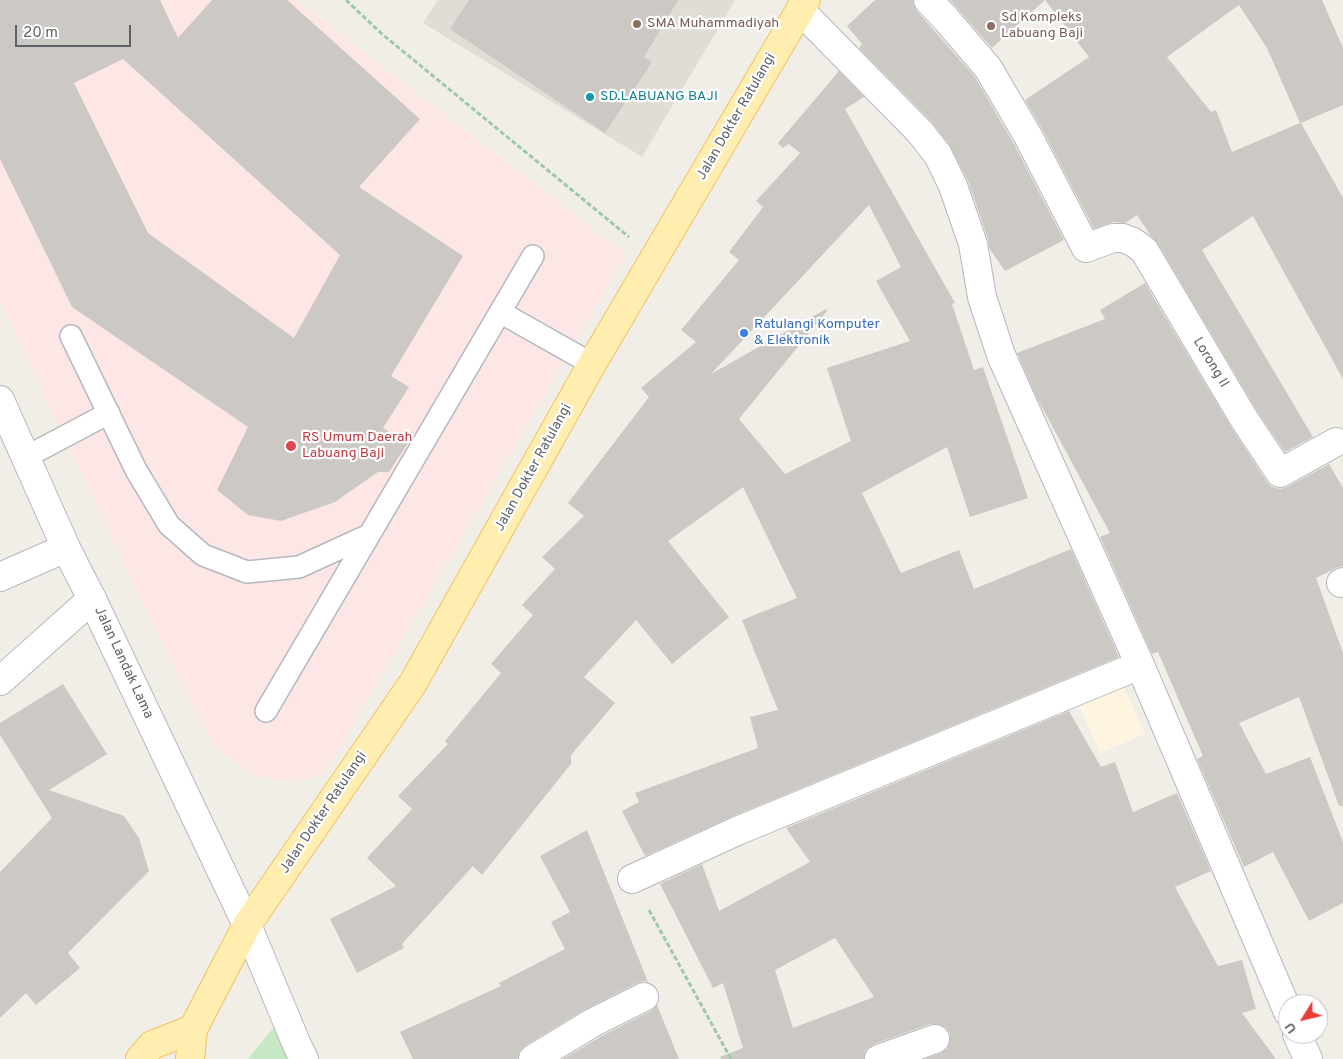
<!DOCTYPE html>
<style>
body{margin:0}
#map{position:relative;width:1343px;height:1059px;overflow:hidden;background:#f1eee8;font-family:Overpass,sans-serif}
canvas{display:block}
.north{position:absolute;left:1278px;top:994px;width:50px;height:50px;box-sizing:border-box;background:#fff;border:1px solid #bfc1c3;border-radius:50%;rotate:234deg;font-size:14px;font-weight:700;line-height:20px;text-align:center;color:#5f6368}
.north::after{content:'';display:block;margin:auto;width:18px;height:22px;background:#e93c36;clip-path:polygon(50% 0,100% 100%,50% 72%,0 100%)}
.scale{position:absolute;left:15px;top:25px;width:116px;height:22px;box-sizing:border-box;border:2px solid #5f6368;border-top:0;padding-left:6px;font-size:15px;line-height:18px;white-space:nowrap;color:#5f6368;-webkit-text-stroke:4px #fff;paint-order:stroke}
</style>
<div id="map">
<canvas width="1343" height="1059"></canvas>
<div class="north">U</div>
<div class="scale">20 m</div>
</div>
<script>
const ctx = document.querySelector('canvas').getContext('2d');
ctx.lineJoin = 'round';
function fillPath(path, color) { ctx.fillStyle = color; ctx.fill(path, 'evenodd'); }
const toPath = rows => new Path2D(rows.map(r => 'M' + r).join(''));
function stroke(path, color, width, dash) { ctx.strokeStyle = color; ctx.lineWidth = width; ctx.lineCap = dash ? 'butt' : 'round'; ctx.setLineDash(dash || []); ctx.stroke(path); }
function label(font, color, halo, rows, align = 'center') {
  ctx.font = font + ' Overpass,sans-serif'; ctx.lineWidth = 4.5; ctx.setLineDash([]); ctx.textBaseline = 'middle'; ctx.strokeStyle = halo; ctx.fillStyle = color; for (const [text, x, y, turn = 0] of rows) {
    ctx.save(); ctx.translate(x, y); ctx.rotate((+turn || 0) * Math.PI / 180); ctx.textAlign = isNaN(turn) ? turn : align; if (halo) ctx.strokeText(text, 0, 0); ctx.fillText(text, 0, 0); ctx.restore();
  }
}
fillPath(toPath([
 [1121,681,1145,734,1100,753,1077,700]
]), '#fef5e0');
fillPath(toPath([
 [438,0,735,0,642,157,423,23]
]), '#e1ddd6');
fillPath(toPath([
 [0,0,296,0,626,254,325,772,297,782,254,776,215,747,190,702,0,302]
]), '#fce7e6');
fillPath(toPath([
 [290,1007,310,1059,248,1059]
]), '#c6e8c5');
fillPath(toPath([
 [0,0,160,0,178,38,212,0,287,0,420,119,359,187,463,256,391,376,409,387,383,428,408,443,389,472,378,472,335,502,281,521,248,515,217,490,248,427,72,307,0,159],
 [123,59,340,255,294,338,148,233,74,83],
 [469,0,678,0,644,57,652,62,605,133,450,29],
 [875,0,913,0,913,4,917,11,975,77,1014,144,1064,240,1005,271,989,248,988,239,968,181,950,146,931,121,859,48,862,44,847,26],
 [950,0,1322,0,1343,48,1343,105,1301,123,1343,198,1343,379,1253,216,1202,250,1313,437,1285,452,1257,411,1157,242,1151,236,1137,215,1125,223,1113,222,1094,229,1042,129,1025,100,1089,57,1045,0,992,48],
 [1239,5,1267,48,1300,123,1232,152,1216,110,1211,112,1167,57],
 [839,71,864,97,845,109,955,303,952,304,974,370,983,367,1028,498,970,517,947,447,862,493,901,573,959,550,974,589,1071,549,1119,657,731,817,645,856,622,811,639,802,635,793,758,748,750,717,778,710,742,620,797,598,743,487,668,541,729,617,672,664,636,620,584,677,615,703,571,755,571,764,482,875,473,866,402,944,404,948,357,973,330,919,396,886,367,858,412,809,398,796,448,744,445,741,501,673,491,664,533,615,522,605,555,569,542,557,584,516,568,503,649,397,641,388,696,342,681,330,739,260,729,252,763,207,756,201,800,153,789,144,783,148,778,143],
 [869,205,901,267,876,281,910,341,827,368,851,441,785,474,739,419,827,311,826,309,711,374],
 [1145,283,1231,427,1267,482,1272,487,1280,489,1287,487,1329,464,1343,488,1343,566,1336,568,1316,578,1343,653,1343,806,1339,806,1299,697,1239,723,1266,774,1310,757,1343,842,1343,903,1309,921,1273,852,1244,867,1197,759,1203,756,1158,652,1152,654,1100,537,1110,533,1036,396,1017,353,1105,319,1100,310],
 [63,684,107,754,49,790,124,816,139,838,149,871,68,953,80,968,36,1005,26,993,0,1018,0,872,52,818,0,735,0,723],
 [1069,711,1101,767,1115,762,1133,812,1177,793,1211,871,1175,887,1218,966,1242,960,1256,1009,1242,1013,1276,1059,925,1059,941,1053,947,1049,950,1042,950,1034,945,1027,937,1024,930,1024,874,1044,867,1049,864,1056,864,1059,721,1059,720,1057,743,1048,723,983,713,988,660,884,702,864,719,911,810,862,786,828],
 [835,938,874,997,793,1028,775,970],
 [587,830,648,982,644,981,637,983,584,1010,525,1046,520,1051,517,1059,413,1059,400,1032,501,986,499,983,565,949,551,922,570,912,540,856],
 [657,1005,679,1059,563,1059,600,1037,651,1011]
]), '#ccc9c5');
const lane = toPath([
 [500,312,592,364],
 [71,336,136,470,169,525,203,555,247,572,299,567,369,535],
 [26,457,109,413],
 [266,711,533,256]
]);
const street = toPath([
 [928,0,946,19,988,68,1028,136,1086,248,1113,238,1123,238,1133,242,1144,250,1244,419,1280,473,1336,442],
 [800,10,920,132,938,155,953,186,973,244,982,297,1001,355,1140,665,1288,1012],
 [0,577,66,548],
 [1341,583,1343,582],
 [0,681,92,599],
 [632,879,737,831,1140,665],
 [1297,1034,1308,1059],
 [533,1059,592,1023,644,997],
 [879,1059,935,1039]
]);
const secondary = toPath([
 [0,400,66,548,92,599,247,925,297,1045,304,1059]
]);
const primary = toPath([
 [140,1059,152,1045,193,1029],
 [190,1059,193,1029,247,925,413,683,592,364,806,0]
]);
stroke(lane, '#b5b8bc', 24);
stroke(street, '#b5b8bc', 30);
stroke(secondary, '#b4b7bc', 30);
stroke(primary, '#f1c260', 30);
stroke(toPath([
 [346,0,382,34,629,237],
 [649,910,731,1059]
]), '#9ec9a8', 3, [5, 2.5]);
stroke(lane, '#fff', 21);
stroke(street, '#fff', 28);
stroke(secondary, '#fff', 28);
stroke(primary, '#ffeeaf', 28);
for (const [x, y, r, color] of [
 [637,24,5,"#8d6e63"],
 [991,26,5,"#8d6e63"],
 [590,97,5,"#0f9aa8"],
 [744,333,5,"#3f7fe0"],
 [291,446,6,"#e0444e"]
]) { const dot = new Path2D(); dot.arc(x, y, r, 0, 2 * Math.PI); ctx.fillStyle = color; ctx.fill(dot); stroke(dot, '#fff', 2); }
label('14px', '#785e54', '#fff', [
 ["Sd Kompleks",1001,18],
 ["Labuang Baji",1001,34],
 ["SMA Muhammadiyah",647,24]
], 'left');
label('14px', '#0d838f', '#fff', [
 ["SD.LABUANG BAJI",600,97]
], 'left');
label('14px', '#5f6368', '#fff', [
 ["Jalan Dokter Ratulangi",737,117,-60],
 ["Lorong II",1210,363,59],
 ["Jalan Dokter Ratulangi",534,468,-61],
 ["Jalan Landak Lama",123,663,65],
 ["Jalan Dokter Ratulangi",324,813,-56]
]);
label('14px', '#366cbe', '#fff', [
 ["Ratulangi Komputer",754,325],
 ["& Elektronik",754,341]
], 'left');
label('14px', '#be3a42', '#fff', [
 ["RS Umum Daerah",302,438],
 ["Labuang Baji",302,454]
], 'left');
</script>
